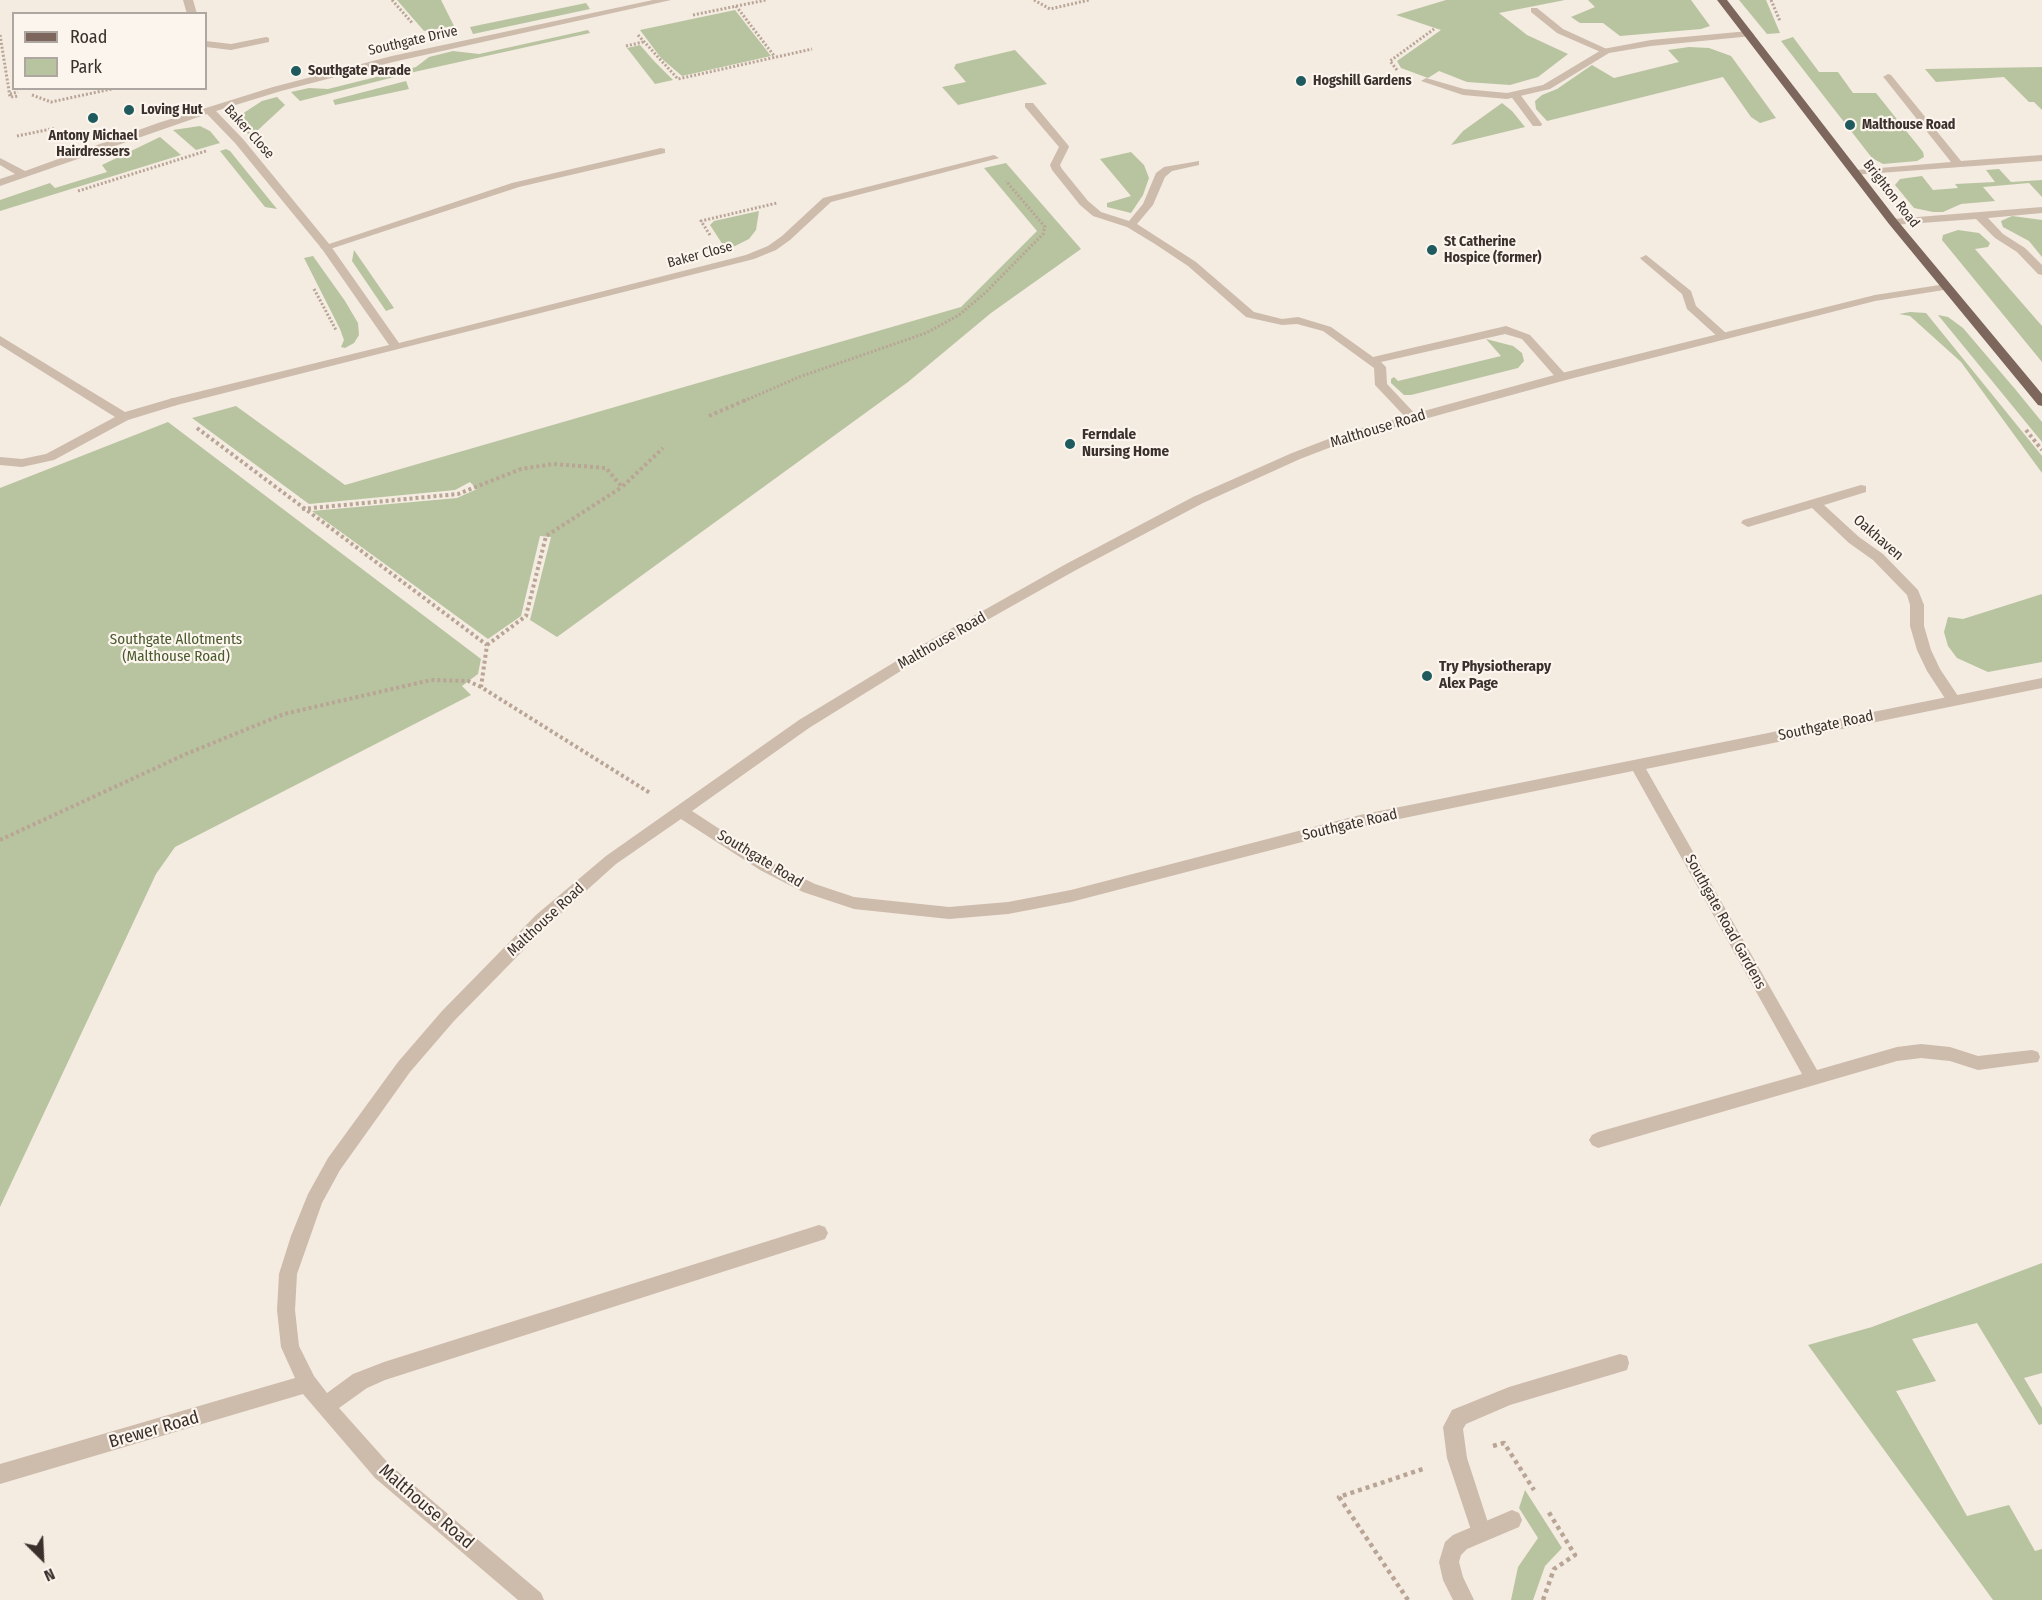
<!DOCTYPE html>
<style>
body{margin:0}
#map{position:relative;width:2042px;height:1600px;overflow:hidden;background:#f4ebe1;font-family:"Fira Sans Condensed",sans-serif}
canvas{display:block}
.legend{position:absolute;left:12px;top:12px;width:195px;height:78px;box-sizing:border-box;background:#fbf5ee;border:2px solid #aea6a0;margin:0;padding:8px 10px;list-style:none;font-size:18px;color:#3b302b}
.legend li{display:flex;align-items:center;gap:12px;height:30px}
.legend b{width:30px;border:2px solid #aea6a0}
.north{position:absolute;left:12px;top:1528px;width:60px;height:60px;-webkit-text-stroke:4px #fbf5ee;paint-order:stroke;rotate:156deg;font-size:16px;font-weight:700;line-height:24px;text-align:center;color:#3b302b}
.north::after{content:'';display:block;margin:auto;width:21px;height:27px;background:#3b302b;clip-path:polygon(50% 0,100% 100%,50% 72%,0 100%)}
</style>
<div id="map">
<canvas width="2042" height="1600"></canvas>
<ul class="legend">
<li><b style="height:8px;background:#7d675c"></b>Road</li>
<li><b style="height:16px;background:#b8c4a0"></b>Park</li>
</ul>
<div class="north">N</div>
</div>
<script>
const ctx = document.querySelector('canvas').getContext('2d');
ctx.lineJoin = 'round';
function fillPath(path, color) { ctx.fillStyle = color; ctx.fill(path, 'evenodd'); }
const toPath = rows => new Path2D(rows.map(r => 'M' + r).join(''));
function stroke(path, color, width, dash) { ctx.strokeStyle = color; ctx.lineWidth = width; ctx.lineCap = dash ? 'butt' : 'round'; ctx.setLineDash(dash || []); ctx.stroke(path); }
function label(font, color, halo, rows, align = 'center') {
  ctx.font = font + ' "Fira Sans Condensed",sans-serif'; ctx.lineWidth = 4.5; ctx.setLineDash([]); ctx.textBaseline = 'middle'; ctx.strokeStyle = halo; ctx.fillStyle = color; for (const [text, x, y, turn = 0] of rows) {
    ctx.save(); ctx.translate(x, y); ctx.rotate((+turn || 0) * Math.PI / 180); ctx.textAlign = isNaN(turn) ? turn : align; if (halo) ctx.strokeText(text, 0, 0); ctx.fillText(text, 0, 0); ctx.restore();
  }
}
fillPath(toPath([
 [397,0,441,0,454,26,424,31],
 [1446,0,1565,0,1499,13,1527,35,1568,54,1538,77,1510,85,1467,82,1439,71,1428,78,1401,68,1397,61,1441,30,1396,15],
 [1588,0,1691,0,1710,26,1701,29,1620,36,1603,23,1580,23,1571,17,1595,7],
 [1739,0,1766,0,1780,33,1767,34],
 [586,3,590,9,473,34,470,27],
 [735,10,771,56,682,76,661,58,640,30],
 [588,30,590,33,414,72,300,101,291,92,309,88,328,89,416,67,429,57,453,51,479,54],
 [1793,37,1819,72,1838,72,1853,93,1876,93,1923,152,1924,157,1917,161,1883,164,1872,158,1781,41],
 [640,45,654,61,673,80,655,84,627,48],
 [1689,47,1709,48,1731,56,1776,118,1760,123,1751,117,1723,77,1547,121,1536,109,1535,101,1542,95,1557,89,1592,65,1614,78,1679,62,1668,50],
 [1015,50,1047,84,958,105,942,87,966,82,954,68,956,64],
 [2042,67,2042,110,2034,102,2029,102,2004,77,1936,82,1925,69],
 [406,81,409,89,335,105,333,100],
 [277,97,285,105,258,130,248,134,239,121,242,114,262,101],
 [1502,103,1512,111,1525,127,1451,145,1463,131],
 [200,126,210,131,220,143,196,150,173,130],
 [160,137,181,155,0,211,0,200,50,183,55,188,107,172,102,165],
 [226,149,230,151,277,209,265,207,220,151],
 [1131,152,1144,165,1149,178,1143,195,1131,213,1107,207,1107,203,1131,196,1100,159],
 [1006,163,1081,249,991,313,908,382,557,637,530,620,551,537,540,536,521,616,488,639,312,511,457,498,477,489,470,482,455,490,309,504,192,418,236,406,345,485,961,307,1037,231,984,168],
 [1999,169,2011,182,2042,180,2042,197,2029,183,1983,187,1995,201,1961,204,1943,212,1933,212,1914,208,1895,185,1900,179,1922,176,1933,190,1958,188,1955,184,1995,182,1986,170],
 [759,211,756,230,749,239,733,247,723,245,710,225,714,221],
 [2012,216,2042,220,2042,257,2029,241,2003,227,2001,221],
 [1958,230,1979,233,1990,243,1988,247,1975,249,2042,326,2042,362,1942,240,1943,235],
 [354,250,394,308,386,311,352,261],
 [313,256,345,301,358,323,359,335,354,343,345,348,341,347,344,340,340,329,304,258],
 [1910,312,1926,313,2042,456,2042,473,1961,362,1910,316,1899,314],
 [1938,315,1948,317,1963,328,2015,389,2042,422,2042,442],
 [1486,339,1513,346,1522,353,1524,361,1518,368,1411,395,1404,395,1391,383,1391,379,1394,377,1398,381,1501,356],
 [168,422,481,659,478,674,462,686,471,695,175,847,156,874,0,1207,0,488],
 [2042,594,2042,662,1988,672,1957,658,1948,646,1944,632,1948,617,1963,619],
 [2042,1263,2042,1373,2024,1378,2042,1408,2042,1424,2039,1425,1977,1323,1912,1339,1936,1381,1896,1391,1967,1516,2009,1505,2035,1551,2042,1549,2042,1600,1993,1600,1808,1345,1872,1327],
 [1525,1490,1562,1548,1545,1566,1533,1600,1511,1600,1518,1567,1538,1538,1519,1508]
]), '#b8c4a0');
stroke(toPath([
 [392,0,413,24],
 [1034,0,1050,9,1089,0],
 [1771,0,1780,21],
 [736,6,775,57],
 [693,15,766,0],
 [0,35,10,97,19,96],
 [638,35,678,79,812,49],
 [626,46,643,42],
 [1397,70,1390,61,1434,29],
 [10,94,18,92],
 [32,95,51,102,116,88],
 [17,136,56,128],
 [78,191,206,151],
 [710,235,701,221,777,203],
 [314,289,336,330],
 [744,401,799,377,926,333,959,315,985,293,1043,234,1045,227,1006,181]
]), '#b9a596', 3, [2, 2]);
stroke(toPath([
 [709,416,748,399],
 [197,428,487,645,481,687,650,793],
 [2026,430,2042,450],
 [302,509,458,494,521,469,553,464,606,468,622,487,663,448],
 [487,645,526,616,546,536,622,487],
 [0,840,186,754,284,714,431,680,468,681,481,687]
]), '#b9a596', 4, [3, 3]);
stroke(toPath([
 [1493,1446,1504,1443,1534,1490],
 [1408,1600,1339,1497,1423,1469],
 [1543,1600,1554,1569,1575,1555,1548,1511]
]), '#b9a596', 4.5, [4, 4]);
fillPath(toPath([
 [1531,8,1537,8,1563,29,1611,51,1603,53,1557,33,1531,12,1531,8],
 [1888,74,1891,75,1961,161,2042,155,2042,161,1852,175,1851,173,1856,170,1951,162,1885,79,1883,77,1888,74],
 [1511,93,1519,93,1542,124,1541,126,1533,126,1510,95,1511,93],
 [1025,103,1033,103,1068,145,1069,147,1060,165,1062,169,1088,201,1101,212,1129,221,1143,204,1156,173,1164,167,1199,161,1199,165,1172,171,1165,177,1153,205,1137,224,1196,262,1254,312,1282,319,1298,317,1331,327,1373,357,1506,326,1530,335,1568,377,1566,380,1558,380,1522,339,1505,334,1381,362,1386,367,1387,384,1419,418,1417,421,1409,421,1375,385,1374,368,1323,331,1297,324,1282,325,1246,317,1188,266,1155,244,1127,227,1093,216,1080,205,1052,170,1050,165,1059,147,1025,107,1025,103],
 [661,148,665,149,665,153,519,187,330,249,322,249,320,247,512,183,661,148],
 [2042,207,2042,213,1988,218,2003,234,2025,248,2042,265,2042,275,2038,274,2017,252,1995,238,1976,219,1893,225,1888,222,1893,219,2042,207],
 [1646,255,1691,291,1696,306,1727,334,1727,338,1719,338,1687,309,1682,294,1642,260,1640,258,1646,255],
 [0,336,125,412,173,398,179,402,177,405,128,420,54,460,22,467,0,465,0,457,22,459,46,454,115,417,0,345,0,336],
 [1861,485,1866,486,1866,492,1824,505,1859,537,1883,554,1918,590,1924,605,1924,626,1931,650,1940,669,1960,699,1958,703,1948,703,1927,671,1917,650,1910,626,1910,605,1907,595,1873,560,1849,543,1812,508,1748,527,1741,523,1743,520,1861,485],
 [1620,1354,1627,1356,1629,1363,1627,1370,1510,1405,1466,1424,1463,1429,1467,1458,1491,1532,1488,1539,1481,1542,1474,1539,1447,1458,1443,1427,1452,1410,1509,1387,1620,1354]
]), '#cdbbac');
fillPath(toPath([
 [183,0,193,0,197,14,187,14,183,0],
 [653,0,671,0,393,62,281,91,216,111,243,139,330,245,399,343,746,255,768,246,782,236,823,198,994,155,999,158,831,202,790,240,776,250,754,259,173,406,169,405,169,399,389,345,322,249,235,143,207,114,0,186,0,179,15,174,0,165,0,158,25,171,158,123,273,87,392,56,653,0],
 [1749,31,1754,34,1752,36,1651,46,1609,53,1550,89,1507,99,1463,95,1421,81,1426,78,1464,89,1507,93,1543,85,1603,49,1651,40,1749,31],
 [266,37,269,38,269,42,231,50,206,47,206,41,231,44,266,37],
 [1946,284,1950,285,1950,289,1875,301,1566,380,1352,439,1300,459,1203,503,1076,570,941,646,809,728,692,811,770,862,815,884,854,897,949,907,1008,902,1071,890,1360,815,2042,678,2042,688,1646,769,1817,1070,1897,1047,1921,1044,1950,1047,1978,1056,2032,1050,2038,1052,2040,1057,2038,1062,1978,1070,1950,1061,1921,1058,1897,1061,1598,1148,1592,1145,1589,1140,1592,1135,1598,1132,1802,1074,1633,771,1360,827,1071,902,1008,914,949,919,854,909,803,892,760,870,681,819,616,864,548,925,454,1021,410,1072,340,1170,322,1203,297,1274,295,1310,299,1346,314,1376,327,1393,353,1374,384,1362,819,1225,825,1227,828,1233,825,1239,819,1241,385,1380,367,1388,339,1408,389,1464,541,1593,544,1600,518,1600,375,1478,303,1394,0,1484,0,1464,295,1378,281,1347,277,1310,279,1274,291,1236,308,1194,328,1158,398,1062,442,1011,536,915,606,856,799,720,931,640,1066,564,1193,497,1292,453,1344,433,1558,374,1875,295,1946,284],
 [1512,1510,1519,1513,1522,1520,1519,1527,1467,1549,1461,1555,1459,1562,1463,1577,1474,1600,1453,1600,1443,1580,1439,1562,1445,1542,1453,1535,1512,1510]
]), '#cdbbac');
fillPath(toPath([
 [1717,0,1727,0,1897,220,2042,394,2042,406,2038,405,1889,224,1717,0]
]), '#7d675c');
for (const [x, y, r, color] of [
 [296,71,6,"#1f5a5e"],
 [1301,81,6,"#1f5a5e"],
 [129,110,6,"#1f5a5e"],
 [93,118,6,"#1f5a5e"],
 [1850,125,6,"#1f5a5e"],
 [1432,250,6,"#1f5a5e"],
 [1070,444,6,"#1f5a5e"],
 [1427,676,6,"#1f5a5e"]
]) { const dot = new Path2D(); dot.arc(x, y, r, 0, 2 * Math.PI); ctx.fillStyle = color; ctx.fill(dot); stroke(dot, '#fbf5ee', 2); }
label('14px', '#3b302b', '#fbf5ee', [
 ["Southgate Drive",413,41,-13],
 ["Baker Close",249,132,48],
 ["Brighton Road",1891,194,52],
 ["Baker Close",700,255,-15]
]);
label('bold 14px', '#3b302b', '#fbf5ee', [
 ["Southgate Parade",308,71],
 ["Hogshill Gardens",1313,81],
 ["Loving Hut",141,110],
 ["Malthouse Road",1862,125],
 ["Antony Michael",93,136,"center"],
 ["Hairdressers",93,152,"center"],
 ["St Catherine",1444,242],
 ["Hospice (former)",1444,258]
], 'left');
label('15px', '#3b302b', '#fbf5ee', [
 ["Malthouse Road",1378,429,-17],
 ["Oakhaven",1878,538,41],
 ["Malthouse Road",942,641,-30],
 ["Southgate Road",1826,726,-12],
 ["Southgate Road",1350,825,-13],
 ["Southgate Road",760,859,31],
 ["Malthouse Road",546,920,-43],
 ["Southgate Road Gardens",1725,922,61]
]);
label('bold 15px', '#3b302b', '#fbf5ee', [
 ["Ferndale",1082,435],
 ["Nursing Home",1082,452],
 ["Try Physiotherapy",1439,667],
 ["Alex Page",1439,684]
], 'left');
label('15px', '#4a5a2e', '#fbf5ee', [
 ["Southgate Allotments",176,640],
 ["(Malthouse Road)",176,657]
]);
label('18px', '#3b302b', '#fbf5ee', [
 ["Brewer Road",154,1430,-16],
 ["Malthouse Road",426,1507,41]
]);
</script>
